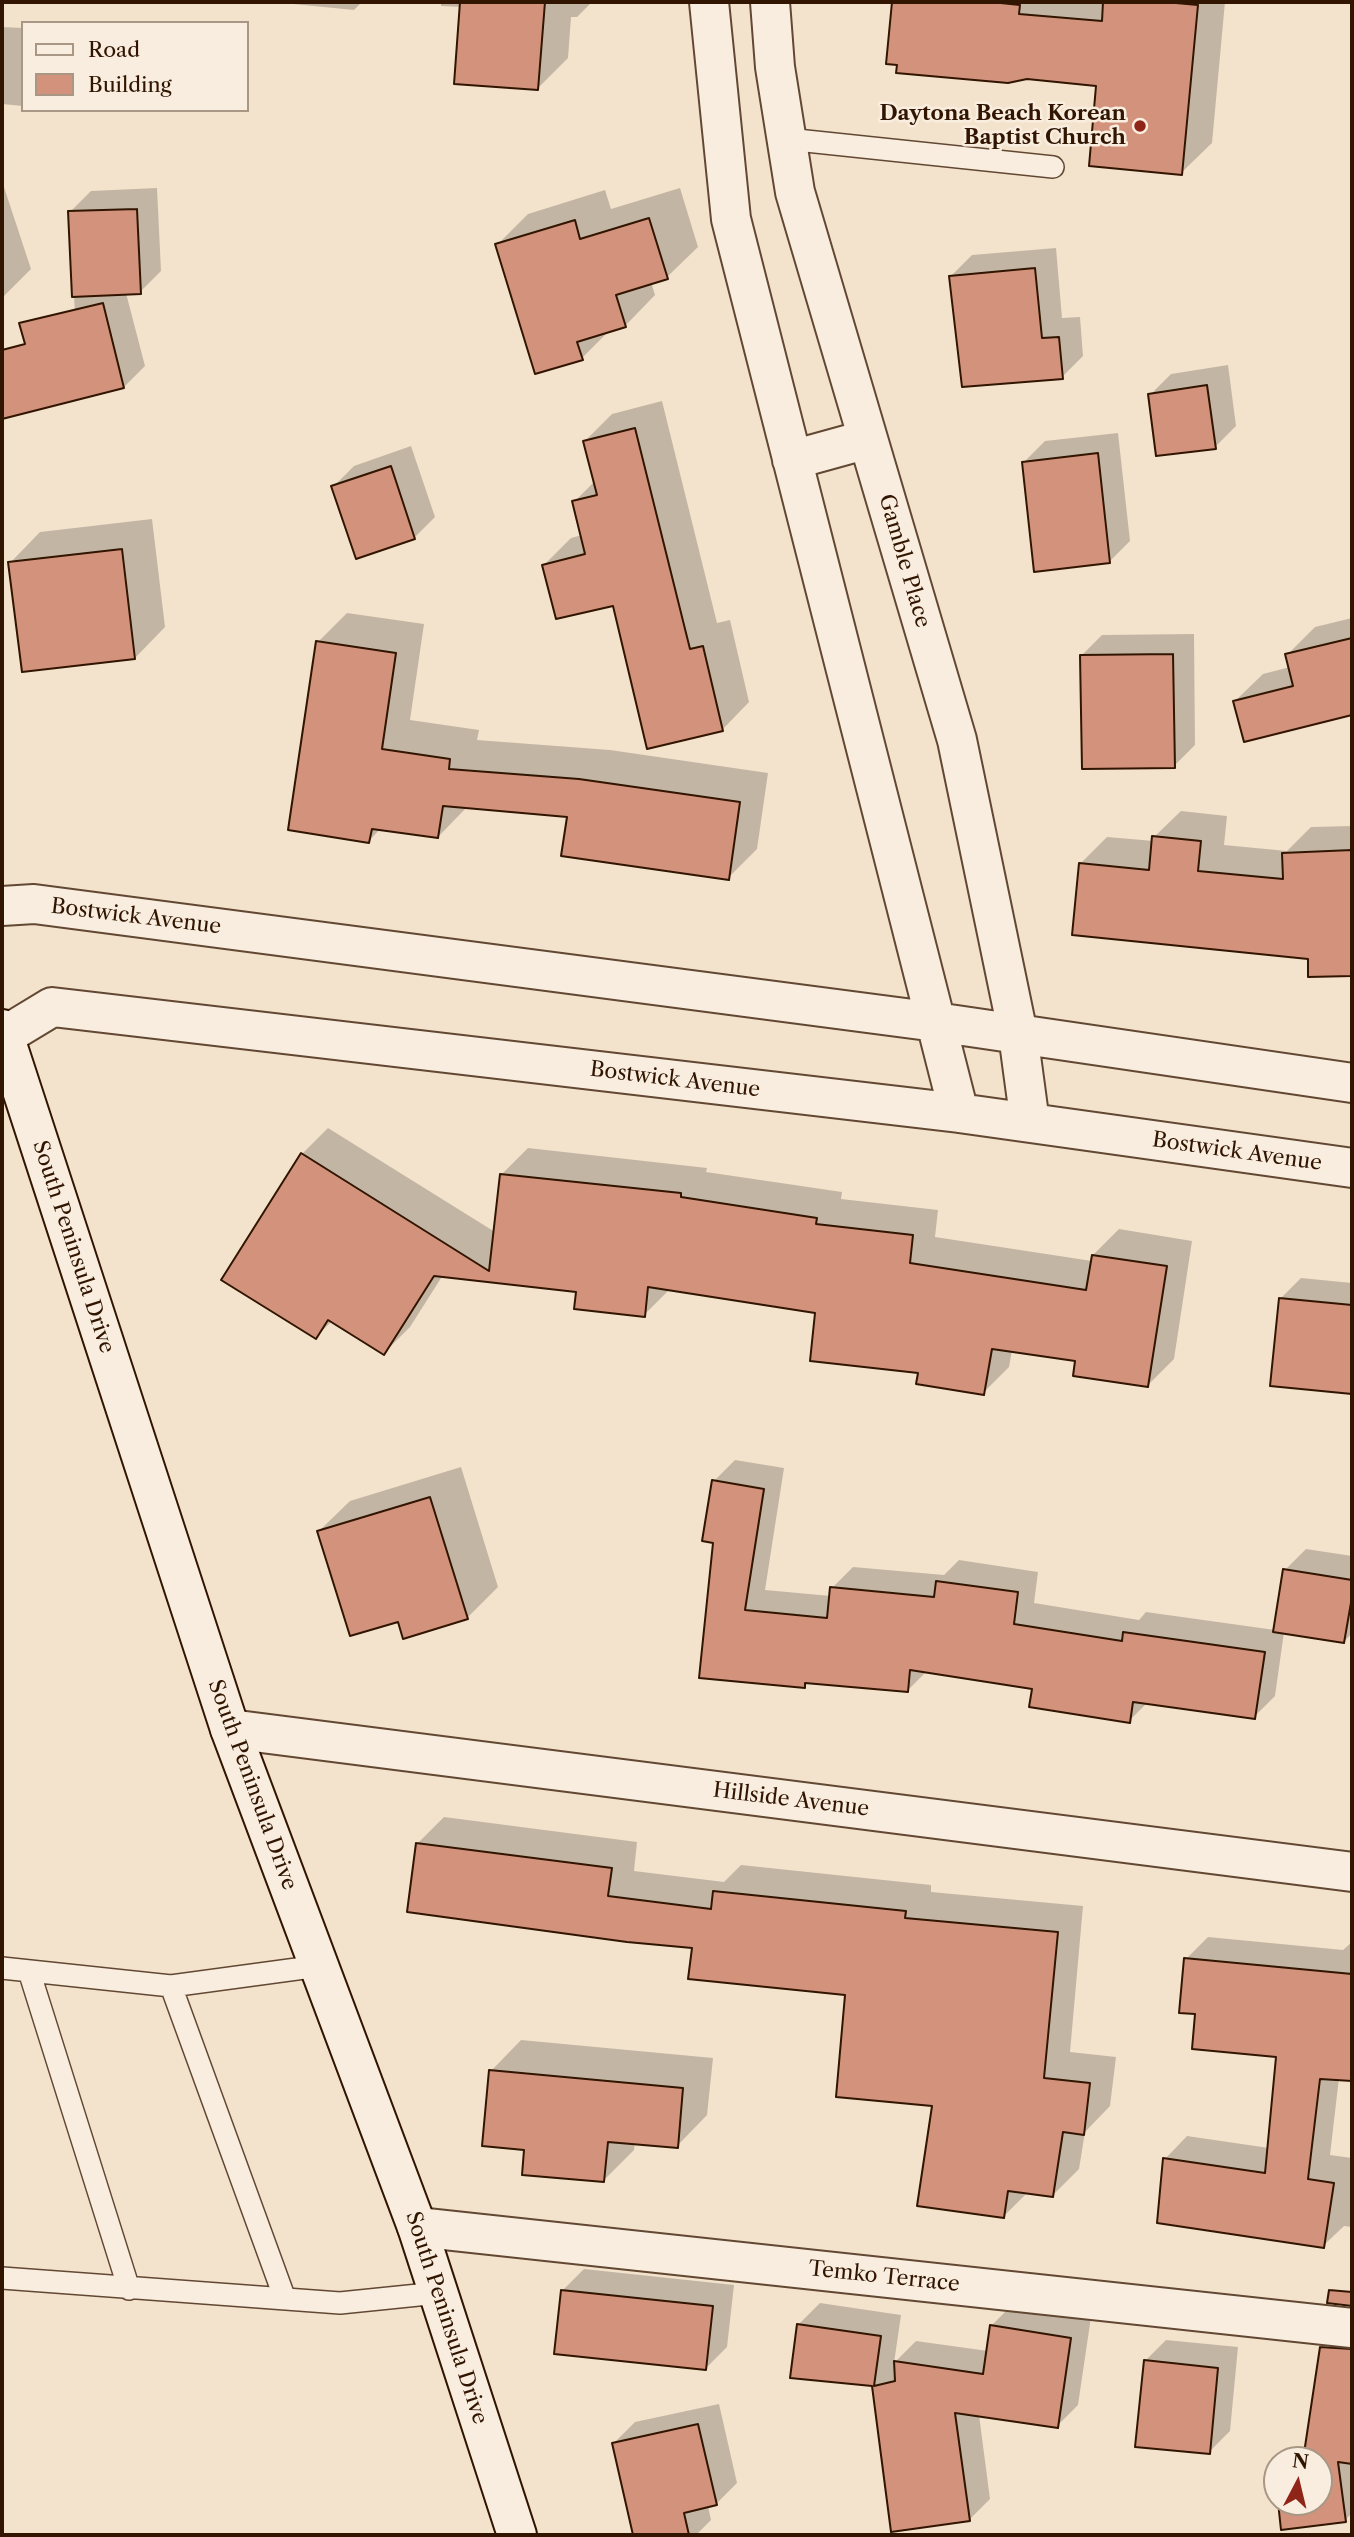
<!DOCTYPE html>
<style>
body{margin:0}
#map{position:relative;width:1354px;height:2537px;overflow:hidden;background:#f4e3cc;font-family:"Libre Caslon Text",serif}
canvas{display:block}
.frame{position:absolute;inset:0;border:4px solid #311500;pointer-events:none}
.legend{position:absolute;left:21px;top:21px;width:228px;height:91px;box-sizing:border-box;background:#f8edde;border:2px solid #a89785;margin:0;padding:9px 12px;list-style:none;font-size:21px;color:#311500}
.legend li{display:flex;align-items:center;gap:14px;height:35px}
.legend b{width:35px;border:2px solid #a89785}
.north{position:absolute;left:1263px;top:2446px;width:70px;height:70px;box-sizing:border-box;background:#f8edde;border:2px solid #a89785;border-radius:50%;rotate:7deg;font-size:19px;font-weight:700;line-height:28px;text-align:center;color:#311500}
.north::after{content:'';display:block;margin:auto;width:24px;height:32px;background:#8f2418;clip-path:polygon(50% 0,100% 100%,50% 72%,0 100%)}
</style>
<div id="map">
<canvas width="1354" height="2537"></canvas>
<div class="frame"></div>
<ul class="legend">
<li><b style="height:9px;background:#f8edde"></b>Road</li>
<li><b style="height:19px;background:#d2927c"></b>Building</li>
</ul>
<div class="north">N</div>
</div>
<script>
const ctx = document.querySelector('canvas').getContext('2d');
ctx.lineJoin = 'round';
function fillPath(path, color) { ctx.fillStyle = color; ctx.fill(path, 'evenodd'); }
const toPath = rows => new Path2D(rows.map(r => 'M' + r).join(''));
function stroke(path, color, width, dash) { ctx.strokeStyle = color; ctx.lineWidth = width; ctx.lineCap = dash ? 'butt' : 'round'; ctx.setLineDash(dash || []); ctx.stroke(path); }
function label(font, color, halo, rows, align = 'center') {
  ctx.font = font + ' "Libre Caslon Text",serif'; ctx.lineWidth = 5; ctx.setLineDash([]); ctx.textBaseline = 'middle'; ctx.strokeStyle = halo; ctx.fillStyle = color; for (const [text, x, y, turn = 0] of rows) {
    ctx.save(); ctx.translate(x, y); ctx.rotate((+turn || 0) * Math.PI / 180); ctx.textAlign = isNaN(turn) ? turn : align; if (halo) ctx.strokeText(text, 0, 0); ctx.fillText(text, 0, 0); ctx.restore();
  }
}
fillPath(toPath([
 [273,2,362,2,354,10],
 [441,2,592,2,577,17,571,17,568,58,538,88,462,7,441,6],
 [893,2,1225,2,1212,143,1181,173,1098,85],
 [2,27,23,28,23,106,2,104],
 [2,181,31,269,2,298],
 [157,188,161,271,140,292,126,293,145,366,124,387,79,398,70,212,91,191],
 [680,188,698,247,667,277,651,282,655,295,625,326,610,330,582,358,497,245,528,214,605,190,611,209],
 [1056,248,1062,318,1080,317,1083,356,1062,377,951,276,972,255],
 [1228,365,1236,426,1215,447,1150,395,1171,374],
 [662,401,717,623,730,620,749,702,722,730,615,603,544,565,571,538,582,535,574,502,595,481,585,441,612,414],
 [1118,433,1130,541,1109,562,1024,462,1045,441],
 [411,446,435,517,414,538,333,487,354,466],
 [152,519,165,627,135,658,10,563,40,532],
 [347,613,424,624,410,720,479,730,477,740,610,750,768,773,757,849,728,878,569,815,467,807,438,837,381,828,369,841,318,642],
 [1352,618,1352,713,1245,740,1235,701,1263,674,1290,667,1287,655,1315,627],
 [1194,634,1195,745,1174,766,1081,656,1102,635],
 [1181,811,1227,816,1224,845,1287,851,1311,827,1352,826,1352,974,1310,975,1309,958,1081,863,1107,837,1154,841,1154,837],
 [328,1128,495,1232,502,1174,528,1148,707,1168,706,1172,842,1192,841,1199,938,1210,935,1237,1092,1261,1093,1255,1119,1229,1192,1241,1174,1359,1148,1385,1077,1360,1012,1350,1009,1367,983,1393,920,1371,817,1311,671,1288,644,1315,578,1290,443,1275,410,1327,384,1353,333,1320,316,1337,223,1279,302,1154],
 [1301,1278,1352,1283,1352,1392,1272,1384,1280,1299],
 [735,1460,784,1468,765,1590,831,1596,832,1588,853,1567,944,1575,959,1560,1038,1572,1034,1603,1139,1620,1146,1612,1275,1630,1285,1570,1306,1549,1352,1556,1352,1633,1344,1642,1284,1632,1275,1696,1254,1717,1148,1702,1129,1721,1034,1687,927,1671,908,1690,809,1681,804,1686,701,1677,715,1541,714,1481],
 [461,1467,498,1587,468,1617,405,1637,399,1620,319,1531,350,1501],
 [444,1817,637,1842,634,1871,724,1882,741,1865,931,1885,931,1892,1083,1906,1070,2052,1116,2057,1110,2106,1085,2132,1079,2169,1053,2195,1028,2192,1004,2216,934,2105,847,1993,694,1946,418,1843],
 [1208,1937,1343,1950,1352,1942,1352,2079,1339,2078,1330,2155,1352,2158,1352,2227,1344,2226,1323,2246,1165,2159,1187,2136,1269,2148,1278,2055,1197,2012,1186,1959],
 [521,2040,713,2058,707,2115,677,2146,635,2142,634,2150,603,2181,526,2148,491,2071],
 [584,2269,734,2285,727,2347,706,2368,563,2290],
 [820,2303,901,2315,894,2363,916,2341,988,2351,991,2326,1012,2305,1091,2317,1078,2405,1057,2426,979,2415,990,2499,969,2520,893,2530,873,2385,799,2324],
 [1341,2336,1352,2337,1352,2513,1345,2520,1280,2502,1319,2502,1319,2460,1296,2460,1305,2458,1320,2357],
 [1166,2340,1238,2347,1230,2431,1209,2452,1145,2361],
 [719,2404,737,2483,716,2504,708,2506,711,2520,696,2535,635,2535,614,2443,635,2422]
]), '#0003');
const building = toPath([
 [460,2,545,2,538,90,454,84,460,2],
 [892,2,991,2,1020,5,1019,14,1102,21,1103,2,1165,2,1198,5,1182,175,1089,166,1096,86,1027,79,1008,83,896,73,897,65,886,64,892,2],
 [137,209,141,294,72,297,68,211,137,209],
 [649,218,668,279,616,295,626,327,577,342,583,360,535,374,495,244,575,220,580,239,649,218],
 [1035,268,1042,338,1059,337,1063,379,962,387,949,276,1035,268],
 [103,303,124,388,2,419,2,350,25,344,19,323,103,303],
 [1207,385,1216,449,1156,456,1148,394,1207,385],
 [635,428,690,649,703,646,723,731,647,749,613,606,556,619,542,565,585,554,572,501,597,495,583,441,635,428],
 [1098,453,1110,563,1034,572,1022,462,1098,453],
 [391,466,415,539,356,559,331,486,391,466],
 [122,549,135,659,22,672,8,562,122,549],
 [1352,638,1352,715,1244,742,1233,701,1293,686,1285,654,1352,638],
 [316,641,396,653,382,749,450,759,449,769,579,779,740,802,729,880,561,856,567,817,443,806,438,838,372,829,369,843,288,830,316,641],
 [1173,654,1175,768,1082,769,1080,655,1173,654],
 [1152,836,1201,841,1198,871,1283,879,1282,853,1352,850,1352,976,1308,977,1308,959,1072,935,1079,863,1149,870,1152,836],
 [301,1153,489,1271,500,1174,681,1193,681,1197,817,1218,816,1224,913,1235,910,1263,1086,1290,1092,1255,1167,1266,1148,1387,1073,1376,1075,1361,992,1349,984,1395,916,1384,918,1373,810,1361,815,1313,648,1287,645,1317,574,1309,576,1292,434,1276,384,1355,328,1320,316,1339,221,1280,301,1153],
 [1279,1298,1352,1305,1352,1394,1270,1386,1279,1298],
 [712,1480,764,1489,745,1610,827,1618,830,1587,934,1597,936,1581,1018,1592,1014,1624,1122,1641,1123,1632,1265,1652,1255,1719,1133,1702,1130,1723,1029,1707,1032,1689,910,1670,908,1692,805,1683,805,1688,699,1678,713,1543,702,1541,712,1480],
 [430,1497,468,1619,403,1639,398,1622,350,1636,317,1531,430,1497],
 [1283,1569,1352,1580,1352,1597,1344,1643,1273,1632,1283,1569],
 [416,1843,612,1868,608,1896,711,1909,713,1891,906,1911,905,1918,1058,1932,1044,2078,1090,2083,1084,2135,1063,2132,1053,2197,1008,2191,1004,2218,917,2206,932,2106,836,2097,845,1995,688,1979,692,1948,627,1942,407,1912,416,1843],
 [1184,1958,1352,1974,1352,2081,1320,2079,1308,2179,1334,2183,1324,2248,1157,2223,1163,2158,1265,2173,1276,2057,1192,2049,1195,2014,1179,2013,1184,1958],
 [489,2070,683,2088,678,2148,608,2142,604,2182,522,2175,524,2150,482,2146,489,2070],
 [561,2290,713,2306,706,2370,554,2354,561,2290],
 [1329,2290,1352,2292,1352,2306,1327,2303,1329,2290],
 [797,2324,881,2336,874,2386,895,2381,894,2361,983,2374,990,2325,1071,2338,1058,2428,955,2413,970,2521,891,2532,872,2386,790,2378,797,2324],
 [1320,2347,1352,2349,1352,2464,1338,2462,1346,2522,1281,2530,1278,2502,1319,2502,1319,2460,1303,2460,1320,2347],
 [1144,2360,1218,2368,1210,2454,1135,2447,1144,2360],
 [698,2424,717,2505,684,2513,689,2535,633,2535,612,2443,698,2424]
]);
fillPath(building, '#d2927c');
stroke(building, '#311500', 2);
const lane = toPath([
 [787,139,1053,167],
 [2,1968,171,1986,319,1966],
 [29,1971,129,2289],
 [171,1986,285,2299],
 [2,2278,340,2303,438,2293]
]);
const street = toPath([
 [709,2,731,219,959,1113],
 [770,2,775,67,795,192,957,740,1018,1034,1030,1123],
 [792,460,868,439],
 [2,906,34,904,936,1022,1352,1083],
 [4,1036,52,1007,959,1113,1352,1168],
 [230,1729,1352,1872],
 [417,2227,1352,2328]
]);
const secondary = toPath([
 [2,1029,230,1729,417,2227,517,2535]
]);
stroke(lane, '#624833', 24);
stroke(street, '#624833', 42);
stroke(secondary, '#311500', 42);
stroke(lane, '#f8edde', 21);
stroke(street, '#f8edde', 38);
stroke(secondary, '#f8edde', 38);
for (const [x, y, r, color] of [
 [1140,126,7,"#8f2418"]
]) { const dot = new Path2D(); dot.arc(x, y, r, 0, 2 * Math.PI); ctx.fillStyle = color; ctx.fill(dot); stroke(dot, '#f8edde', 2.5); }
label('bold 21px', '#311500', '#f8edde', [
 ["Daytona Beach Korean",1126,114],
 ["Baptist Church",1126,138]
], 'right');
label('21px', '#311500', '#f8edde', [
 ["Gamble Place",904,561,74],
 ["Bostwick Avenue",136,917,7],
 ["Bostwick Avenue",675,1080,7],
 ["Bostwick Avenue",1237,1152,8],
 ["South Peninsula Drive",73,1247,72],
 ["South Peninsula Drive",252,1785,70],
 ["Hillside Avenue",791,1800,7],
 ["Temko Terrace",884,2277,6],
 ["South Peninsula Drive",446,2318,72]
]);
</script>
